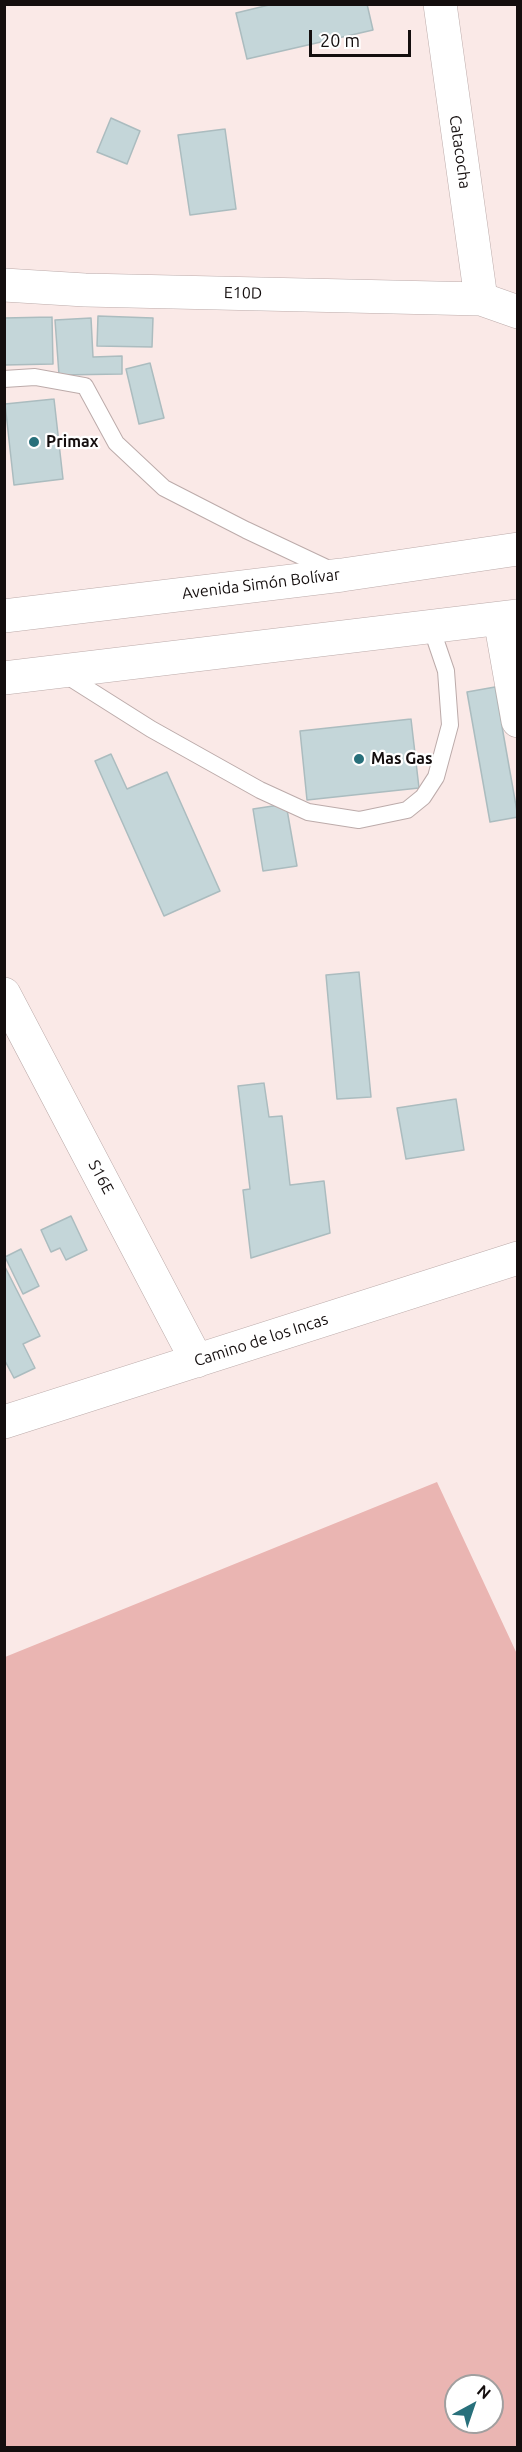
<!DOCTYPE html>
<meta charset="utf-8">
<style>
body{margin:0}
#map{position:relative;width:522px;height:2452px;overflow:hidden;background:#fae9e7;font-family:Ubuntu,sans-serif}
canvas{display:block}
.frame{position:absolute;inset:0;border:6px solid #140e0e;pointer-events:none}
.north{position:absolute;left:444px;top:2374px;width:60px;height:60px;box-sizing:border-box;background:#fff;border:2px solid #a19f9f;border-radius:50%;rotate:40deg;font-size:16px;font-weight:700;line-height:24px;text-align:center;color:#140e0e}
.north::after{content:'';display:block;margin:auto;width:21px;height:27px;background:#28707b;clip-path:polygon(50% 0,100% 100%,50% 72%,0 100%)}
.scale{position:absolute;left:309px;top:30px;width:102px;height:27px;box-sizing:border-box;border:3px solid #140e0e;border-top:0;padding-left:8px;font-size:18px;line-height:21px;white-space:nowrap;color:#140e0e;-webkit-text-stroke:4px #fff;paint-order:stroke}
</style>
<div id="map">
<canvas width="522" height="2452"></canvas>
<div class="frame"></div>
<div class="north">N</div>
<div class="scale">20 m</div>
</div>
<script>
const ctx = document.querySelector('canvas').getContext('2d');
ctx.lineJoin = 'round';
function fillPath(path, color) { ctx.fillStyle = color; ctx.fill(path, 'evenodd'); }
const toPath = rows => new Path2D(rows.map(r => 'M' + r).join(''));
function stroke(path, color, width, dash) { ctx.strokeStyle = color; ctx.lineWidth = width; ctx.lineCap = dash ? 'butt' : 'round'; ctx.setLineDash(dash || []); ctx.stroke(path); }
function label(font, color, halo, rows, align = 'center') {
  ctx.font = font + ' Ubuntu,sans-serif'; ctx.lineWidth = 4.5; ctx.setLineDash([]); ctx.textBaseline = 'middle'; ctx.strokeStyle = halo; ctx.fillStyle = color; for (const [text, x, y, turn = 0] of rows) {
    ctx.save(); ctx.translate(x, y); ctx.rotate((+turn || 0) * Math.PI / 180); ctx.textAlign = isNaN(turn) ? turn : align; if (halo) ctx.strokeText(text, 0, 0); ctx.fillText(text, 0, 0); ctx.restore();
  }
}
fillPath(toPath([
 [437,1482,517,1654,517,2447,5,2447,5,1657],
 [456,2386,492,2386,492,2422,456,2422]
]), '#eab5b2');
const building = toPath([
 [273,4,367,4,373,30,247,59,236,13,273,4],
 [111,118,140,131,127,164,97,152,111,118],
 [225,129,236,209,190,215,178,135,225,129],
 [98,316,153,318,152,347,97,346,98,316],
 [52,317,53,364,4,365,4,318,52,317],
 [91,318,93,357,122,356,122,374,59,375,55,320,91,318],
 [150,363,164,418,139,424,126,369,150,363],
 [54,399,63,479,14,485,5,404,54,399],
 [495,687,518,817,490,822,467,692,495,687],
 [411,719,419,788,307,800,300,731,411,719],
 [111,754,127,789,167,772,220,891,164,916,95,761,111,754],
 [286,804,297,866,263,871,253,809,286,804],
 [359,972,371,1097,337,1099,326,975,359,972],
 [264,1083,269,1117,282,1116,290,1185,324,1181,330,1233,251,1258,243,1190,250,1189,238,1086,264,1083],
 [456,1099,464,1150,406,1159,397,1108,456,1099],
 [71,1216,87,1250,66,1260,60,1248,51,1252,41,1230,71,1216],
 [21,1249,39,1286,23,1294,5,1257,21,1249],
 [4,1265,40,1336,23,1344,35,1368,14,1378,4,1359,4,1265]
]);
fillPath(building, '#c4d6d9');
stroke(building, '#abbcbf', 1.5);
const lane = toPath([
 [4,379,35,377,85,386,116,443,164,488,246,530,333,571],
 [64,674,151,729,260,790,308,812,359,820,407,810,423,797,436,777,450,725,446,671,431,627]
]);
const street = toPath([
 [440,4,481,299],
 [4,285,85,290,481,299,518,312],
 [500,619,518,721],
 [4,994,197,1361],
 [4,1422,518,1258]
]);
const highway = toPath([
 [4,616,342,575,518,549],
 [4,678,518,616]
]);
stroke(lane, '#bcabaa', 18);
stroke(street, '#bcabaa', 34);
stroke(highway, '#bcabaa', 34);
stroke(lane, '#fff', 16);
stroke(street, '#fff', 33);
stroke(highway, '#fff', 33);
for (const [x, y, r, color] of [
 [34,442,6,"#28707b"],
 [359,759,6,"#28707b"]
]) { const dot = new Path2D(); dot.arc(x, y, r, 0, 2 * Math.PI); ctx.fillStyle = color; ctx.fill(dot); stroke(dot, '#fff', 2); }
label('16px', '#140e0e', '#fff', [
 ["Catacocha",460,152,82],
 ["E10D",243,293,1],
 ["Avenida Simón Bolívar",261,584,-7],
 ["S16E",101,1177,62],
 ["Camino de los Incas",261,1340,-18]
]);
label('bold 16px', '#140e0e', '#fff', [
 ["Primax",46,442],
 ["Mas Gas",371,759]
], 'left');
</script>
